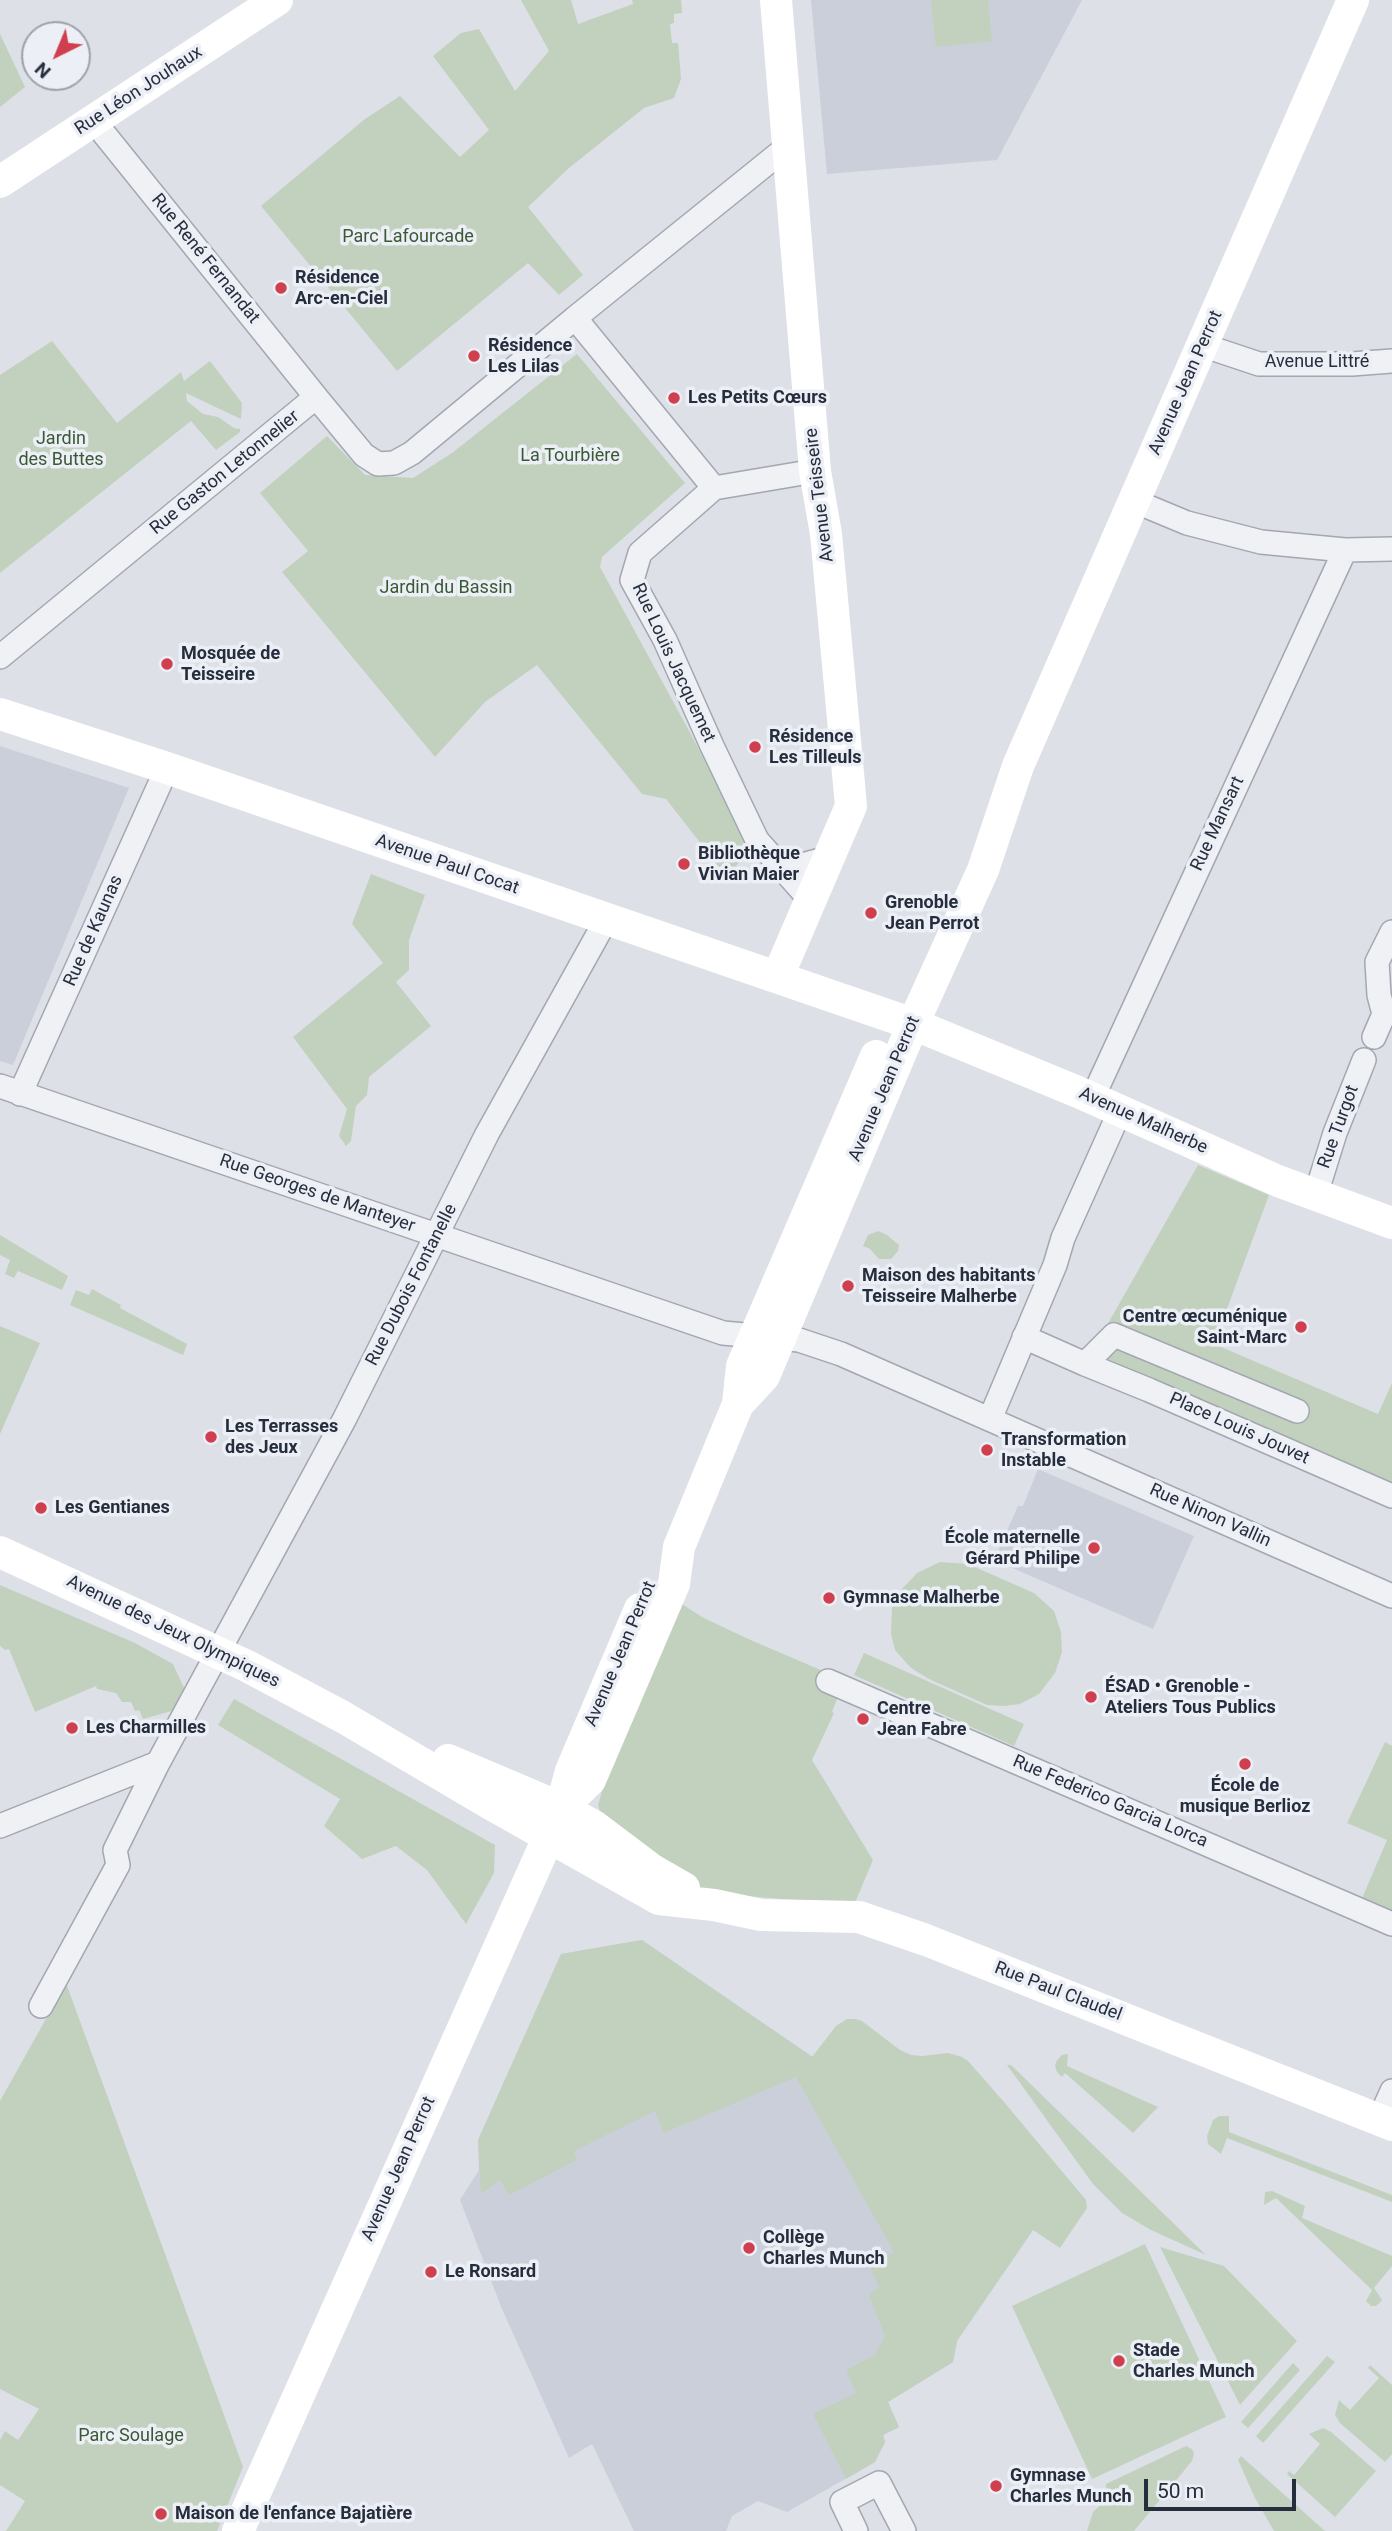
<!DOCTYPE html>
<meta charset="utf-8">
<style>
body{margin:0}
#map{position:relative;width:1392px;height:2531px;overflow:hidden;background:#dde0e7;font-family:Roboto,sans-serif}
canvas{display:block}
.north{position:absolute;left:21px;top:21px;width:70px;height:70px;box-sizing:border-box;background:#eceff5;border:2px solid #9da2ab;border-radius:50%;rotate:223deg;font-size:19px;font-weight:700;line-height:28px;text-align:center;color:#262e3d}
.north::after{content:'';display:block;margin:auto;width:24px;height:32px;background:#cf3f4e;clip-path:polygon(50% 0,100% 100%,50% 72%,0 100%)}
.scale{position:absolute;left:1144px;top:2479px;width:152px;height:32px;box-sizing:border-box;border:4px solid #262e3d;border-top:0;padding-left:9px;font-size:21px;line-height:24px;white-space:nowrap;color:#262e3d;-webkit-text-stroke:5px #eceff5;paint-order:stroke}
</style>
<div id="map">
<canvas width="1392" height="2531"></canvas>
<div class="north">N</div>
<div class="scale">50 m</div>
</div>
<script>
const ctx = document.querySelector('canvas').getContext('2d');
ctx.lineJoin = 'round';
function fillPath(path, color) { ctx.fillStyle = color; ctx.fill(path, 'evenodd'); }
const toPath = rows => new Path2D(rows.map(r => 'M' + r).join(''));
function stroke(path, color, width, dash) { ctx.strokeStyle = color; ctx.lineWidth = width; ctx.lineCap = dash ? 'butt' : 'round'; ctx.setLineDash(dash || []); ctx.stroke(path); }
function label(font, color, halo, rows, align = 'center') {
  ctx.font = font + ' Roboto,sans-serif'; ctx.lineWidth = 7; ctx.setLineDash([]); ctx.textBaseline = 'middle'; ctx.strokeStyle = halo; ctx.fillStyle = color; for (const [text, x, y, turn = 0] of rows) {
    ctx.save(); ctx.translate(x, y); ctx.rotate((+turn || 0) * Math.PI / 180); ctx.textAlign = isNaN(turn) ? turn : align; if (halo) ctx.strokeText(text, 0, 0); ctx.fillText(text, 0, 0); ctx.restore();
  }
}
fillPath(toPath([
 [811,0,1082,0,997,160,827,174],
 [0,746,129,788,13,1065,0,1061],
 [1038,1469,1194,1536,1153,1629,994,1560,1018,1506,1023,1506],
 [642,1940,813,2057,1033,2230,957,2341,953,2362,888,2402,899,2427,883,2435,885,2442,875,2462,787,2512,758,2501,732,2516,726,2531,634,2531,592,2444,569,2458,502,2309,460,2200,479,2170,478,2140,561,1954]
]), '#cbcfd9');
fillPath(toPath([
 [521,0,571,0,578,24,633,4,632,0,681,0,682,13,674,14,674,23,670,24,672,43,678,43,681,79,674,98,644,108,569,168,528,207,583,275,559,295,528,263,397,371,261,206,365,119,400,96,460,157,489,130,433,56,461,33,479,29,515,91,549,51],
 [931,0,988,0,992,41,936,47],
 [0,34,25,87,0,107],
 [52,341,117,423,181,372,184,381,210,361,242,403,241,419,186,393,187,401,203,414,218,417,234,428,240,429,240,432,216,450,191,421,0,573,0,375],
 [577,354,685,483,602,557,600,567,752,847,727,877,666,799,642,794,537,665,485,702,435,757,282,572,308,551,260,493,327,436,365,475,413,478,452,453],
 [371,874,425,895,409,940,409,970,396,982,431,1026,369,1077,367,1095,356,1106,351,1141,346,1146,339,1136,347,1109,293,1037,383,963,352,924],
 [1198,1165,1269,1195,1214,1344,1378,1414,1392,1383,1392,1495,1085,1364],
 [878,1231,887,1235,899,1245,898,1251,891,1259,879,1259,870,1249,863,1246,868,1235],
 [0,1235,68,1276,62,1290,18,1271,14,1278,5,1274,10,1260,0,1255],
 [92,1289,121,1305,120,1308,187,1344,183,1355,70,1305,76,1290,89,1295],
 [0,1326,40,1343,0,1434],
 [940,1562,968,1564,1034,1593,1054,1611,1061,1632,1062,1652,1055,1673,1039,1694,1020,1704,1004,1706,987,1705,929,1679,911,1668,895,1650,891,1634,892,1608,901,1590,917,1573],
 [0,1585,135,1643,173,1664,185,1690,175,1710,143,1719,139,1710,135,1711,131,1702,122,1702,116,1693,97,1689,96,1686,35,1712,9,1649,5,1650,0,1646],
 [677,1601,702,1617,746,1638,844,1680,832,1712,834,1713,812,1760,873,1860,854,1905,710,1893,688,1883,603,1821,598,1805,605,1781],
 [864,1653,1024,1724,1014,1746,854,1675],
 [234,1699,495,1845,494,1873,466,1924,427,1870,396,1846,362,1859,324,1826,340,1799,218,1725],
 [1385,1742,1392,1746,1392,1934,1354,1917,1387,1840,1347,1823],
 [642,1940,812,2057,836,2026,847,2019,855,2019,862,2021,900,2050,911,2055,922,2056,948,2053,962,2057,968,2061,1004,2102,1086,2200,1087,2208,1060,2248,1033,2230,957,2341,953,2362,888,2402,899,2427,883,2435,885,2442,875,2462,846,2479,813,2414,856,2393,846,2370,875,2355,885,2336,869,2295,879,2287,870,2267,894,2252,796,2077,664,2133,655,2111,574,2151,577,2160,509,2195,500,2180,481,2194,478,2140,561,1954],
 [66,1983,243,2467,217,2531,6,2531,25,2501,0,2485,0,2440,5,2431,18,2440,39,2409,0,2389,0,2101],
 [1068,2054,1067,2066,1158,2107,1133,2133,1065,2073,1062,2077,1057,2072,1055,2066,1057,2060,1062,2055],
 [1007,2065,1011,2065,1206,2255,1151,2230,1122,2213,1093,2184],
 [1219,2116,1229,2116,1229,2132,1392,2195,1392,2202,1227,2138,1221,2154,1208,2144,1207,2136,1213,2120],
 [1272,2191,1305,2206,1302,2218,1392,2256,1392,2266,1374,2288,1382,2300,1376,2306,1371,2306,1366,2301,1372,2290,1276,2198,1264,2205,1265,2192],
 [1145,2244,1226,2417,1092,2479,1012,2306],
 [1160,2247,1224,2266,1297,2341,1240,2405],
 [1327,2356,1335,2362,1263,2443,1256,2436],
 [1293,2363,1300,2370,1248,2428,1241,2422],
 [1370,2365,1392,2385,1392,2454,1385,2462,1340,2423,1335,2415,1339,2400,1350,2410,1379,2378,1368,2368],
 [1323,2428,1331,2432,1376,2471,1335,2517,1287,2474,1289,2471,1294,2475,1320,2444,1309,2434],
 [1186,2446,1192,2449,1194,2454,1192,2461,1134,2531,1087,2531,1093,2512,1107,2499,1106,2484],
 [1241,2456,1325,2531,1274,2531,1255,2498,1238,2460]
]), '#c2d1be');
const street = toPath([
 [93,120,316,397],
 [575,318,787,147],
 [1202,345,1259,364,1352,364,1392,361],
 [1134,501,1187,523,1261,542,1345,550,1392,549],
 [0,657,316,397,364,455,378,464,394,463,412,453,575,318,714,488],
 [784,870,831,857],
 [811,901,757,840,712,746,665,640,632,580,640,553,714,488,815,471],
 [1374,1037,1384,1014,1379,995,1377,962,1392,932],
 [0,1086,723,1333,799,1340,841,1354,1392,1596],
 [20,1094,167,768],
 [1092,1099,1345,550],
 [1316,1194,1335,1133,1364,1060],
 [1024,1337,1085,1364,1114,1335,1297,1411],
 [1085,1364,1149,1390,1392,1496],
 [990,1419,1055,1265,1063,1238,1120,1111],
 [828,1681,1392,1924],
 [0,1826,158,1763],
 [41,2006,118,1865,115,1850,158,1763,344,1420,487,1134,606,920],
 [1379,2120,1392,2091],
 [856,2531,842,2502,879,2483,904,2531]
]);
stroke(street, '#a2a7b1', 26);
stroke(street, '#eff1f5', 23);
stroke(toPath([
 [776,0,815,471,826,534,851,806,778,976],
 [0,182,277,0],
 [0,714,167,768,913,1024,1078,1092,1278,1181,1392,1223],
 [738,1404,764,1376,913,1024,983,870,1018,766,1353,0],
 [0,1552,247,1666,343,1717,489,1803,659,1899,714,1905,761,1915,859,1917,926,1940,1392,2125],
 [448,1760,561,1808,594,1826,651,1869,684,1888],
 [561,1808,590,1780,674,1584,679,1547,738,1404,742,1366,876,1056],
 [238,2531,549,1836,561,1808,571,1771,640,1609]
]), '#fff', 32);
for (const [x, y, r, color] of [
 [281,288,7,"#cf3f4e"],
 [474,356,7,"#cf3f4e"],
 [674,398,7,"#cf3f4e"],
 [167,664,7,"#cf3f4e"],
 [755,747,7,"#cf3f4e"],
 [684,864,7,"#cf3f4e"],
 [871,913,7,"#cf3f4e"],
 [848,1286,7,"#cf3f4e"],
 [1301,1327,7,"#cf3f4e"],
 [211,1437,7,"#cf3f4e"],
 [987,1450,7,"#cf3f4e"],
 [41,1508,7,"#cf3f4e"],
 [1094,1548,7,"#cf3f4e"],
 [829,1598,7,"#cf3f4e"],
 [1091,1697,7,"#cf3f4e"],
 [863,1719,7,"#cf3f4e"],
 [72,1728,7,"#cf3f4e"],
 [1245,1764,7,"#cf3f4e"],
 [749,2248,7,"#cf3f4e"],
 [431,2272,7,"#cf3f4e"],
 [1119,2361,7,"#cf3f4e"],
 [996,2486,7,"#cf3f4e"],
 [161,2514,7,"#cf3f4e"]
]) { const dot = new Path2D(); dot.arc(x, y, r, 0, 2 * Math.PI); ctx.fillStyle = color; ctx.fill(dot); stroke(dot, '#eceff5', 2.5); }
label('18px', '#262e3d', '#eceff5', [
 ["Rue Léon Jouhaux",139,91,-33],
 ["Rue René Fernandat",205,259,51],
 ["Avenue Littré",1317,362],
 ["Avenue Jean Perrot",1186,383,-66],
 ["Rue Gaston Letonnelier",225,473,-39],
 ["Avenue Teisseire",820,495,-97],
 ["Rue Louis Jacquemet",673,663,65],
 ["Rue Mansart",1218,824,-65],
 ["Avenue Paul Cocat",447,865,19],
 ["Rue de Kaunas",94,931,-66],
 ["Avenue Jean Perrot",885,1089,-67],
 ["Avenue Malherbe",1143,1121,24],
 ["Rue Turgot",1339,1127,-70],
 ["Rue Georges de Manteyer",317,1194,19],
 ["Rue Dubois Fontanelle",412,1285,-63],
 ["Place Louis Jouvet",1239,1429,24],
 ["Rue Ninon Vallin",1210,1516,24],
 ["Avenue des Jeux Olympiques",173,1632,26],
 ["Avenue Jean Perrot",621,1654,-67],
 ["Rue Federico Garcia Lorca",1110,1802,23],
 ["Rue Paul Claudel",1058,1992,21],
 ["Avenue Jean Perrot",399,2169,-66]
]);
label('18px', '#395934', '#eceff5', [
 ["Parc Lafourcade",408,237],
 ["Jardin",61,439],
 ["des Buttes",61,460],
 ["La Tourbière",570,456],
 ["Jardin du Bassin",446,588],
 ["Parc Soulage",131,2436]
]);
label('bold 18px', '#262e3d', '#eceff5', [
 ["Résidence",295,278],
 ["Arc-en-Ciel",295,299],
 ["Résidence",488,346],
 ["Les Lilas",488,367],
 ["Les Petits Cœurs",688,398],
 ["Mosquée de",181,654],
 ["Teisseire",181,675],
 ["Résidence",769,737],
 ["Les Tilleuls",769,758],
 ["Bibliothèque",698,854],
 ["Vivian Maier",698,875],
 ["Grenoble",885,903],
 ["Jean Perrot",885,924],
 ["Maison des habitants",862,1276],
 ["Teisseire Malherbe",862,1297],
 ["Centre œcuménique",1287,1317,"right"],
 ["Saint-Marc",1287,1338,"right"],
 ["Les Terrasses",225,1427],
 ["des Jeux",225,1448],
 ["Transformation",1001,1440],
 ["Instable",1001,1461],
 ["Les Gentianes",55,1508],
 ["École maternelle",1080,1538,"right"],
 ["Gérard Philipe",1080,1559,"right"],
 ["Gymnase Malherbe",843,1598],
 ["ÉSAD • Grenoble -",1105,1687],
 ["Ateliers Tous Publics",1105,1708],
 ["Centre",877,1709],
 ["Jean Fabre",877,1730],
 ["Les Charmilles",86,1728],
 ["École de",1245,1786,"center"],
 ["musique Berlioz",1245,1807,"center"],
 ["Collège",763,2238],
 ["Charles Munch",763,2259],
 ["Le Ronsard",445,2272],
 ["Stade",1133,2351],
 ["Charles Munch",1133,2372],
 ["Gymnase",1010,2476],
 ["Charles Munch",1010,2497],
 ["Maison de l'enfance Bajatière",175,2514]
], 'left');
</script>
